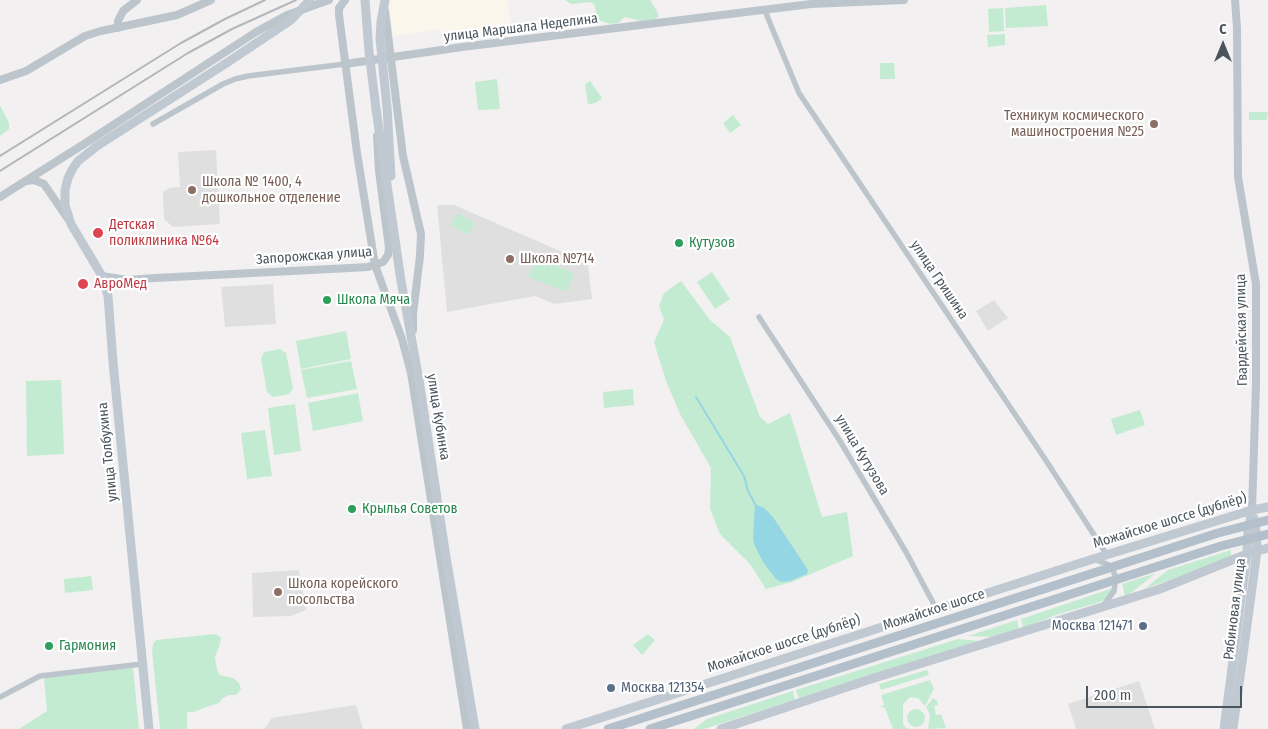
<!DOCTYPE html>
<meta charset="utf-8">
<style>
body{margin:0}
#map{position:relative;width:1268px;height:729px;overflow:hidden;background:#f2f0f0;font-family:"Fira Sans Condensed",sans-serif}
canvas{display:block}
.north{position:absolute;left:1198px;top:20px;width:50px;height:50px;-webkit-text-stroke:4px #fff;paint-order:stroke;rotate:0deg;font-size:14px;font-weight:700;line-height:20px;text-align:center;color:#4a545c}
.north::after{content:'';display:block;margin:auto;width:18px;height:22px;background:#4a545c;clip-path:polygon(50% 0,100% 100%,50% 72%,0 100%)}
.scale{position:absolute;left:1086px;top:686px;width:156px;height:22px;box-sizing:border-box;border:2px solid #4a545c;border-top:0;padding-left:6px;font-size:15px;line-height:18px;white-space:nowrap;color:#4a545c;-webkit-text-stroke:4px #fff;paint-order:stroke}
</style>
<div id="map">
<canvas width="1268" height="729"></canvas>
<div class="north">С</div>
<div class="scale">200 m</div>
</div>
<script>
const ctx = document.querySelector('canvas').getContext('2d');
ctx.lineJoin = 'round';
function fillPath(path, color) { ctx.fillStyle = color; ctx.fill(path, 'evenodd'); }
const toPath = rows => new Path2D(rows.map(r => 'M' + r).join(''));
function stroke(path, color, width, dash) { ctx.strokeStyle = color; ctx.lineWidth = width; ctx.lineCap = dash ? 'butt' : 'round'; ctx.setLineDash(dash || []); ctx.stroke(path); }
function label(font, color, halo, rows, align = 'center') {
  ctx.font = font + ' "Fira Sans Condensed",sans-serif'; ctx.lineWidth = 4.5; ctx.setLineDash([]); ctx.textBaseline = 'middle'; ctx.strokeStyle = halo; ctx.fillStyle = color; for (const [text, x, y, turn = 0] of rows) {
    ctx.save(); ctx.translate(x, y); ctx.rotate((+turn || 0) * Math.PI / 180); ctx.textAlign = isNaN(turn) ? turn : align; if (halo) ctx.strokeText(text, 0, 0); ctx.fillText(text, 0, 0); ctx.restore();
  }
}
fillPath(toPath([
 [389,0,508,0,511,31,442,40,440,29,393,36]
]), '#fbf6ec');
fillPath(toPath([
 [216,150,220,224,173,227,164,219,163,192,169,188,180,187,178,152],
 [437,205,454,205,567,254,588,265,592,299,554,304,535,296,447,312],
 [273,284,276,324,225,327,221,287],
 [994,300,1008,318,988,331,976,311],
 [299,570,306,610,291,616,253,617,252,573],
 [1139,681,1155,729,1076,729,1068,704],
 [356,705,363,729,264,729,272,718]
]), '#e0dfe0');
fillPath(toPath([
 [565,0,650,0,658,13,658,17,655,20,641,21,625,17,618,23,610,24,598,20,594,4,590,2,571,4],
 [1046,5,1048,26,1006,28,1005,8],
 [1003,8,1004,31,989,32,988,9],
 [1005,34,1005,45,988,47,987,35],
 [880,63,894,63,895,79,880,79],
 [497,79,500,109,478,110,475,82],
 [590,81,602,98,596,103,588,104,585,84],
 [0,105,9,123,9,129,0,136],
 [1249,112,1268,112,1267,120,1249,120],
 [733,115,741,125,730,133,723,123],
 [457,213,475,223,468,235,451,225],
 [536,257,574,273,567,292,528,277],
 [712,272,730,299,715,309,697,282],
 [681,281,710,320,730,337,760,417,768,424,790,413,822,517,847,512,853,556,792,582,766,589,750,564,720,534,710,509,711,468,680,414,666,381,654,342,664,320,659,306,664,293],
 [346,331,351,359,301,369,296,341],
 [280,349,286,353,293,388,289,394,273,397,267,392,261,359,264,352],
 [351,361,357,389,307,398,301,370],
 [61,380,64,454,27,456,26,381],
 [633,389,634,405,604,408,603,392],
 [358,393,363,421,313,431,308,403],
 [295,404,301,451,274,455,268,408],
 [1140,410,1145,425,1116,435,1111,419],
 [265,430,272,476,247,479,241,433],
 [1231,550,1231,556,1215,564,1144,589,1168,570],
 [1156,573,1131,593,1125,596,1122,584],
 [91,576,93,590,65,593,64,579],
 [1113,588,1105,599,1100,602,1056,615,1023,628,1021,619],
 [1017,620,1019,629,992,637,968,636],
 [215,634,221,637,220,644,215,657,217,670,220,675,233,678,239,683,241,689,236,695,229,695,223,698,219,703,206,707,194,712,187,712,187,729,160,729,152,650,153,644,156,640],
 [648,634,655,640,642,655,633,645],
 [958,639,980,641,799,699,796,690],
 [133,668,139,729,19,729,47,711,44,679,50,676],
 [927,670,929,675,881,690,879,684],
 [930,680,934,689,925,706,918,698,910,697,903,704,903,723,906,728,910,729,893,729,885,708,880,706,884,705,881,695],
 [793,691,795,700,704,729,694,729,707,719],
 [933,698,937,701,938,705,934,706,936,715,941,714,946,728,928,729,930,715,926,707],
 '907 718a9 9 0 1 1 18 0a9 9 0 1 1-18 0Z'
]), '#c3ebd2');
fillPath(toPath([
 [755,504,764,508,773,517,808,570,807,574,790,581,782,582,776,579,763,562,754,544,753,537]
]), '#95d6e4');
stroke(toPath([
 [696,397,744,476,748,491,755,504]
]), '#95d6e4', 2);
stroke(toPath([
 [765,11,799,93,1047,462,1107,555],
 [153,124,223,84,235,79,248,76,345,64],
 [759,317,840,441,906,552,937,610],
 [1096,560,1107,564,1111,567,1116,577,1114,591,1103,606],
 [0,697,40,676,142,664]
]), '#bdc5cc', 5.5);
stroke(toPath([
 [345,0,339,8,339,15,357,153,375,265,402,339,411,373,467,729],
 [1235,0,1237,28,1238,177,1256,284,1256,384,1252,510],
 [385,11,403,156,421,234,420,256,413,314,413,330],
 [118,28,118,21,123,11,137,0],
 [345,64,462,47,811,4,904,0],
 [0,80,26,71,85,36,101,31,177,15,211,0],
 [26,181,34,180,44,184,68,219],
 [0,197,84,144,256,32,287,15,329,0],
 [102,276,127,280,155,278,350,268,368,267,383,262,388,255,389,248,379,171,377,136]
]), '#bdc5cc', 8);
stroke(toPath([
 [387,107,391,176],
 [376,109,401,281,419,380,445,551,475,729],
 [149,729,113,362,108,296,102,276,71,224,65,205,65,190,68,178,73,168,78,161,97,146,225,64],
 [566,729,1093,559,1252,510,1268,507],
 [721,729,871,679,1160,589,1247,554,1268,548],
 [1224,729,1247,554,1248,531,1252,510],
 [1233,729,1257,551,1256,532,1254,518]
]), '#c0c9d2', 9);
stroke(toPath([
 [0,156,181,43,225,19,265,0],
 [0,171,188,53,232,29,296,0]
]), '#b3b6ba', 2);
stroke(toPath([
 [365,0,369,52,376,109],
 [385,0,381,22,380,39,387,107],
 [225,64,291,20,310,0]
]), '#c0c9d2', 9);
stroke(toPath([
 [608,729,1218,533,1268,520],
 [650,729,1221,546,1268,534]
]), '#b3c0cc', 9);
for (const [x, y, r, color] of [
 [1154,124,5,"#8d6e63"],
 [192,190,5,"#8d6e63"],
 [98,233,6,"#e0444e"],
 [679,243,5,"#2e9e5b"],
 [510,259,5,"#8d6e63"],
 [83,284,6,"#e0444e"],
 [327,300,5,"#2e9e5b"],
 [352,509,5,"#2e9e5b"],
 [278,592,5,"#8d6e63"],
 [1143,626,5,"#5c6f8a"],
 [49,646,5,"#2e9e5b"],
 [611,688,5,"#5c6f8a"]
]) { const dot = new Path2D(); dot.arc(x, y, r, 0, 2 * Math.PI); ctx.fillStyle = color; ctx.fill(dot); stroke(dot, '#fff', 2); }
label('14px', '#4a545c', '#fff', [
 ["улица Маршала Неделина",521,28,-7],
 ["Запорожская улица",314,256,-4],
 ["улица Гришина",939,280,56],
 ["Гвардейская улица",1242,330,-91],
 ["улица Кубинка",438,417,81],
 ["улица Толбухина",108,452,-96],
 ["улица Кутузова",862,455,59],
 ["Можайское шоссе (дублёр)",1170,521,-17],
 ["Рябиновая улица",1235,609,-83],
 ["Можайское шоссе",934,610,-18],
 ["Можайское шоссе (дублёр)",784,644,-18]
]);
label('14px', '#785e54', '#fff', [
 ["Техникум космического",1144,116,"right"],
 ["машиностроения №25",1144,132,"right"],
 ["Школа № 1400, 4",202,182],
 ["дошкольное отделение",202,198],
 ["Школа №714",520,259],
 ["Школа корейского",288,584],
 ["посольства",288,600]
], 'left');
label('14px', '#be3a42', '#fff', [
 ["Детская",109,225],
 ["поликлиника №64",109,241],
 ["АвроМед",94,284]
], 'left');
label('14px', '#27864d', '#fff', [
 ["Кутузов",689,243],
 ["Школа Мяча",337,300],
 ["Крылья Советов",362,509],
 ["Гармония",59,646]
], 'left');
label('14px', '#4e5e75', '#fff', [
 ["Москва 121471",1133,626],
 ["Москва 121354",621,688,"left"]
], 'right');
</script>
